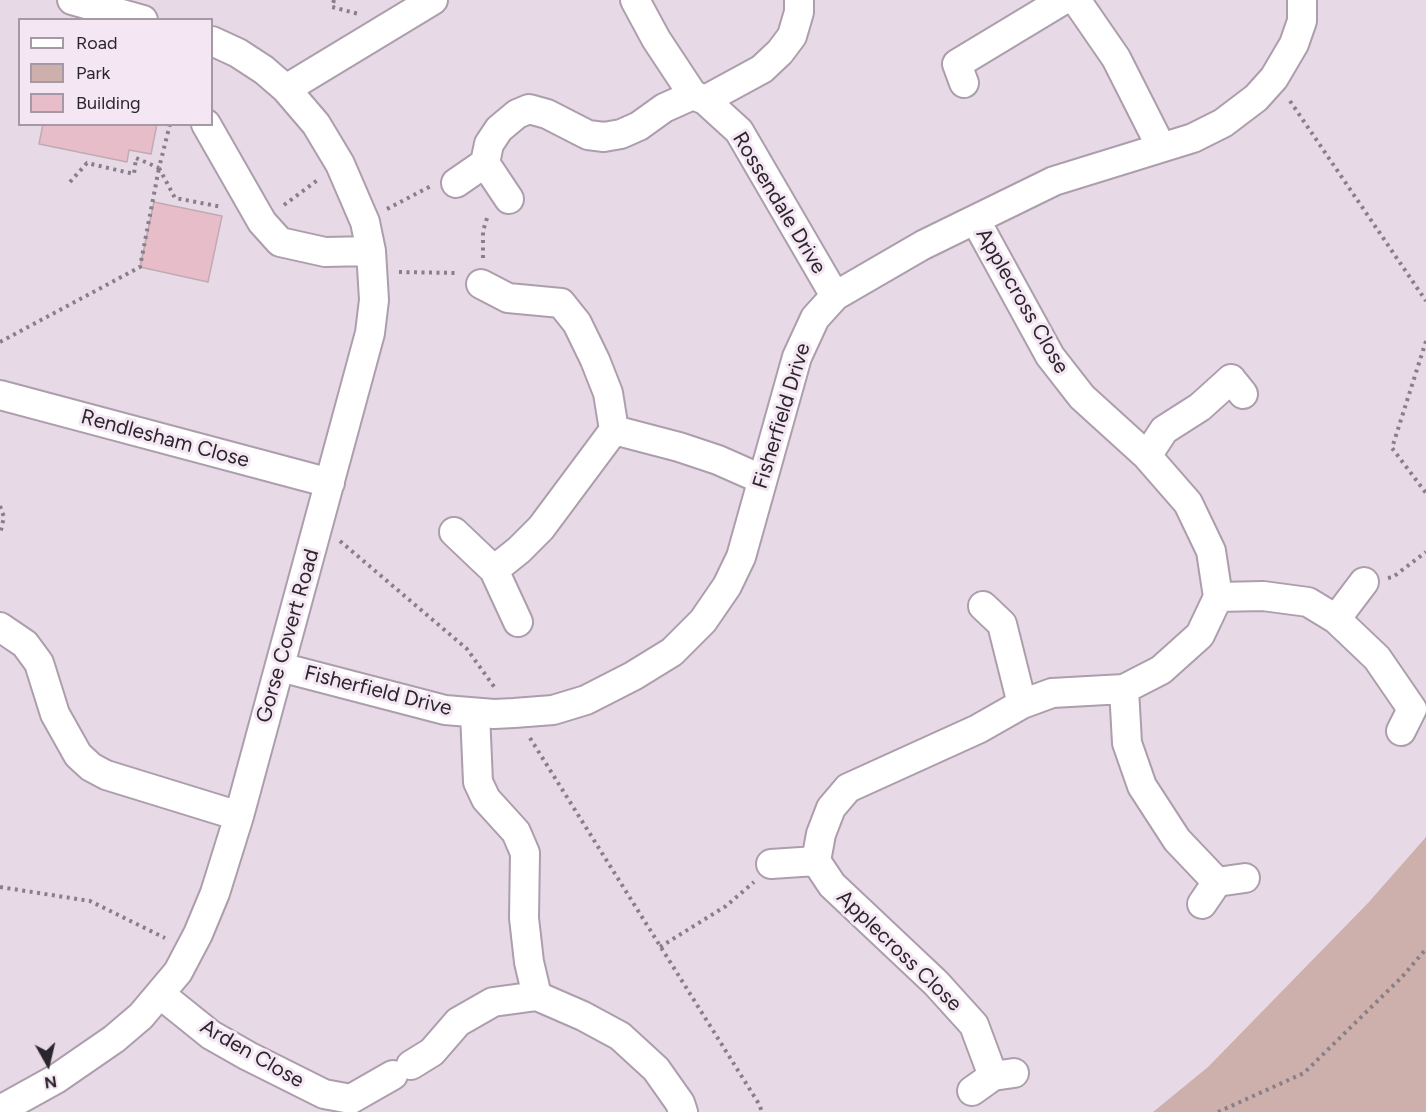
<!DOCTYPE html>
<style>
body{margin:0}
#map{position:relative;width:1426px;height:1112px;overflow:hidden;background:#e8d9e7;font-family:Figtree,sans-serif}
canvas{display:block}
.legend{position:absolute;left:18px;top:18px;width:195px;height:108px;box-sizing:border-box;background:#f5e6f4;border:2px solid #a499a4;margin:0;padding:8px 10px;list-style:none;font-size:18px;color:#2b262b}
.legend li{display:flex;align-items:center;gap:12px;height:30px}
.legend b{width:30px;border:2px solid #a499a4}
.north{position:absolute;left:18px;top:1034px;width:60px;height:60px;-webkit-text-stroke:4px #f5e6f4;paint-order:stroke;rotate:172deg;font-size:16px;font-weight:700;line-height:24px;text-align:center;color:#2b262b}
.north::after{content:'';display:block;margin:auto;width:21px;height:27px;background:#2b262b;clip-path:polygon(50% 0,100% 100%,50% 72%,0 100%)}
</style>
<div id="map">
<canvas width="1426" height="1112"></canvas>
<ul class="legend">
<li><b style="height:8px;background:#fff"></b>Road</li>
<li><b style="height:16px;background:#cdb0ac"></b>Park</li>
<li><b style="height:16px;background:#e7bdca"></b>Building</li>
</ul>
<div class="north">N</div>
</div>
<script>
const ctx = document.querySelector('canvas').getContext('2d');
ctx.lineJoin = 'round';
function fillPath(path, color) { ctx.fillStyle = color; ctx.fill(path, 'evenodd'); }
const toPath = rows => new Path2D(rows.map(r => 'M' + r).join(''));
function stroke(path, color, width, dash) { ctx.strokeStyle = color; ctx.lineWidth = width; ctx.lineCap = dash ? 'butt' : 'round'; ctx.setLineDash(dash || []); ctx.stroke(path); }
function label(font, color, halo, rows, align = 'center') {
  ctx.font = font + ' Figtree,sans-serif'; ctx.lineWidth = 6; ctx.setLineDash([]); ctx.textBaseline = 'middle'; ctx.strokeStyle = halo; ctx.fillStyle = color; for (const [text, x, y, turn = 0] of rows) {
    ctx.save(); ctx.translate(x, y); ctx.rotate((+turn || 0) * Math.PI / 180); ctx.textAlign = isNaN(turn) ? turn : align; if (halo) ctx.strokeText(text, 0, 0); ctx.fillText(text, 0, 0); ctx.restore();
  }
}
fillPath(toPath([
 [1426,837,1426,1112,1153,1112,1208,1067,1368,903]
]), '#cdb0ac');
const building = toPath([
 [43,124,157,124,151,154,129,150,127,162,39,144,43,124],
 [154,202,222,216,208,282,140,267,154,202]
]);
fillPath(building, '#e7bdca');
stroke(building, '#bfabb1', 1.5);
const minor = toPath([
 [72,0,143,20],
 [635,0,656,39,693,95,705,100,739,131,835,296],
 [1076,0,1116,58,1161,147],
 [964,83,957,64,1063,0],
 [286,89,433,0],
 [705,100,762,69,780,52,792,36,799,12,799,0],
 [206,124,262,222,280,242,325,252,371,251],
 [485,163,489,144,499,129,517,114,529,109,547,114,588,135,604,137,621,134,639,126,664,108,693,95],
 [456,183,485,163,509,199],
 [976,221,1050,356,1082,397,1147,456,1188,503,1211,551,1218,597,1200,635,1161,670,1124,689,1052,693,1022,704,978,729,848,788,831,808,821,834,816,861,832,885,936,983,974,1025,993,1076],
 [481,284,508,298,561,303,577,323,595,360,608,393,614,430,541,528,519,550,494,570],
 [0,395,330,483],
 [614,430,679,447,718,460,761,479],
 [1147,456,1164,430,1200,407,1231,379,1243,394],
 [454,532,494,570,518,622],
 [1218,597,1263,596,1308,602,1336,619,1377,658,1412,709,1401,731],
 [983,606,1002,624,1022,704],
 [1336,619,1364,582],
 [0,627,25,644,39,663,55,714,78,755,91,767,106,775,239,816],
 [280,667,445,710,494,714,514,713,553,710,586,700,633,676,672,652,703,621,727,586,741,557,797,357,815,318,835,296,923,245,1054,181,1193,138,1223,123,1256,98,1274,78,1294,44,1302,21,1302,0],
 [1124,689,1127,743,1142,786,1177,840,1217,882],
 [475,713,478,782,486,799,516,832,525,853,524,918,529,962,537,996],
 [771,864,816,861],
 [1202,904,1217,882,1245,878],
 [160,994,211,1035,248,1056,324,1094,351,1099,393,1075],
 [411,1065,432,1052,458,1022,493,1002,537,996,583,1016,620,1036,656,1069,680,1103,683,1112],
 [972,1091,993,1076,1014,1073],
 [0,1110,56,1079,114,1039,141,1016,178,972,198,934,215,893,239,816,370,333,374,300,371,251,365,222,340,164,316,124,286,89,264,70,238,53,212,41]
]);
stroke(minor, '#ac9eac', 32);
stroke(toPath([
 [334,0,332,7,359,14],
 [1290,101,1426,301],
 [159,168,175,198,222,207],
 [70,182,87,163,134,174,136,158,159,168,170,124],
 [284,205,319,179],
 [387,209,431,186],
 [483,258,483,231,488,215],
 [399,272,457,273],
 [1426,341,1392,448,1426,493],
 [0,342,140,267,159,168],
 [0,506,4,517,0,534],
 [340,541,467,649,495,688],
 [1388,578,1393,577,1426,552],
 [530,738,759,1104,762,1112],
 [0,887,90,901,165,938],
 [660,947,726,906,754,882],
 [1218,1112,1304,1073,1402,977,1426,949]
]), '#897f88', 4, [3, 4.5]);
stroke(minor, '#fff', 28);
label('21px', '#2b262b', '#f5e6f4', [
 ["Rossendale Drive",779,203,59],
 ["Applecross Close",1022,301,60],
 ["Fisherfield Drive",782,416,-73],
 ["Rendlesham Close",165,439,15],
 ["Gorse Covert Road",288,636,-74],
 ["Fisherfield Drive",378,691,14],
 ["Applecross Close",899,951,44],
 ["Arden Close",252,1054,30]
]);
</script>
